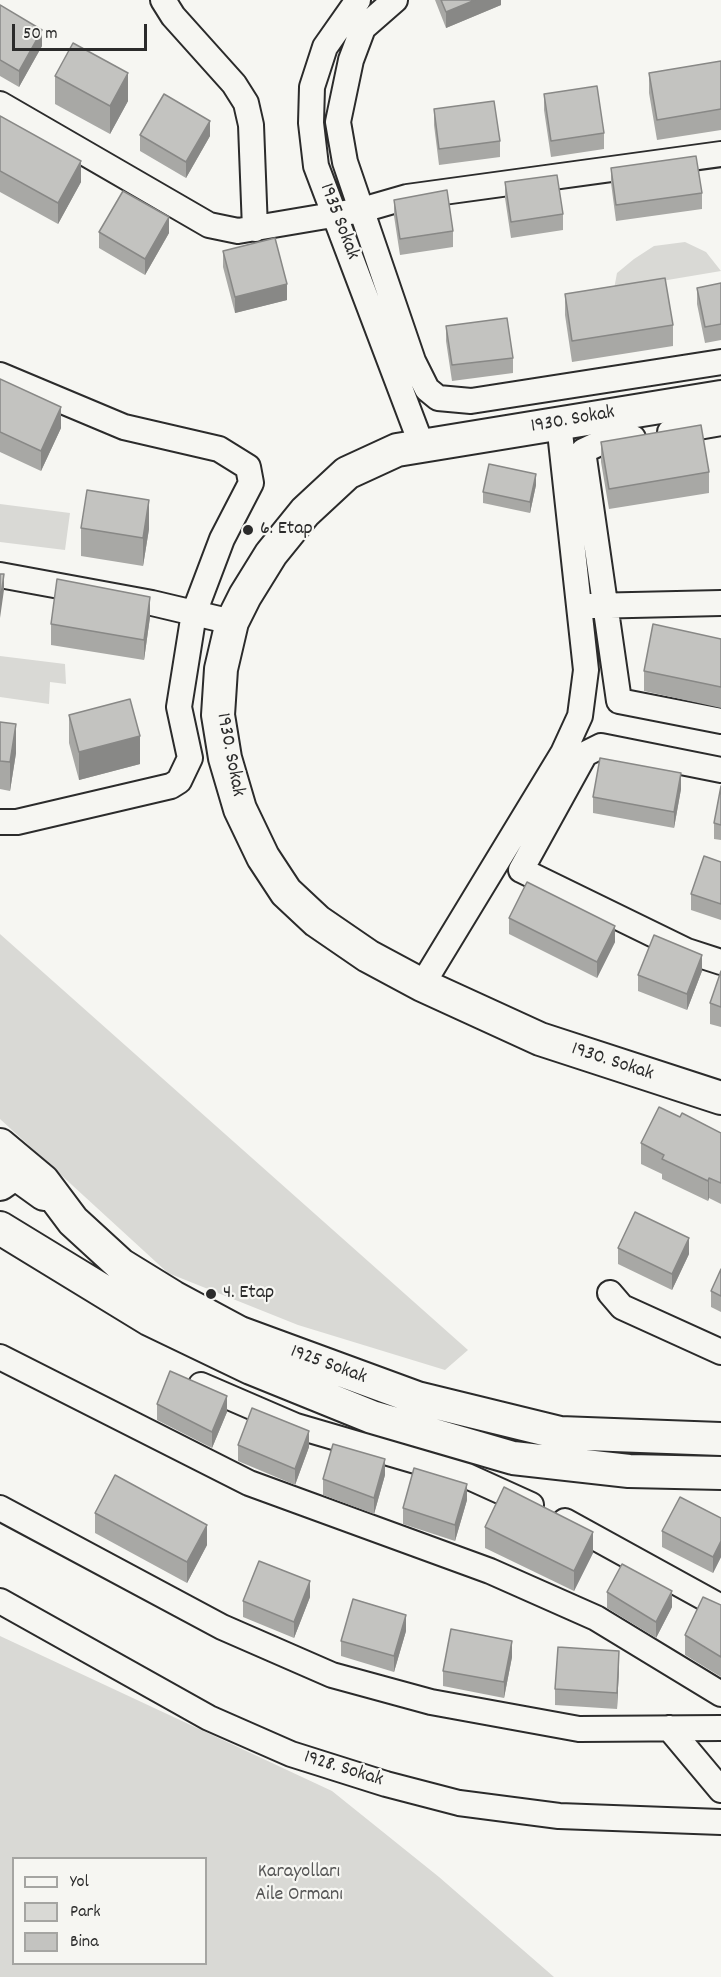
<!DOCTYPE html>
<meta charset="utf-8">
<style>
body{margin:0}
#map{position:relative;width:721px;height:1977px;overflow:hidden;background:#f6f6f2;font-family:Dekko,sans-serif}
canvas{display:block}
.legend{position:absolute;left:12px;top:1857px;width:195px;height:108px;box-sizing:border-box;background:#f6f6f2;border:2px solid #a5a5a2;margin:0;padding:8px 10px;list-style:none;font-size:18px;color:#2b2b2b}
.legend li{display:flex;align-items:center;gap:12px;height:30px}
.legend b{width:30px;border:2px solid #a5a5a2}
.scale{position:absolute;left:12px;top:24px;width:135px;height:27px;box-sizing:border-box;border:3px solid #2b2b2b;border-top:0;padding-left:8px;font-size:18px;line-height:21px;white-space:nowrap;color:#2b2b2b;-webkit-text-stroke:4px #f6f6f2;paint-order:stroke}
</style>
<div id="map">
<canvas width="721" height="1977"></canvas>
<ul class="legend">
<li><b style="height:8px;background:#f6f6f2"></b>Yol</li>
<li><b style="height:16px;background:#d9d9d5"></b>Park</li>
<li><b style="height:16px;background:#c3c3c0"></b>Bina</li>
</ul>
<div class="scale">50 m</div>
</div>
<script>
const ctx = document.querySelector('canvas').getContext('2d');
ctx.lineJoin = 'round';
function fillPath(path, color) { ctx.fillStyle = color; ctx.fill(path, 'evenodd'); }
const toPath = rows => new Path2D(rows.map(r => 'M' + r).join(''));
function stroke(path, color, width, dash) { ctx.strokeStyle = color; ctx.lineWidth = width; ctx.lineCap = dash ? 'butt' : 'round'; ctx.setLineDash(dash || []); ctx.stroke(path); }
function label(font, color, halo, rows, align = 'center') {
  ctx.font = font + ' Dekko,sans-serif'; ctx.lineWidth = 4.5; ctx.setLineDash([]); ctx.textBaseline = 'middle'; ctx.strokeStyle = halo; ctx.fillStyle = color; for (const [text, x, y, turn = 0] of rows) {
    ctx.save(); ctx.translate(x, y); ctx.rotate((+turn || 0) * Math.PI / 180); ctx.textAlign = isNaN(turn) ? turn : align; if (halo) ctx.strokeText(text, 0, 0); ctx.fillText(text, 0, 0); ctx.restore();
  }
}
fillPath(toPath([
 [685,242,706,252,721,271,614,289,617,273,634,259,654,246],
 [0,504,70,513,65,550,0,542],
 [0,656,65,664,66,684,50,682,49,704,0,697],
 [0,934,468,1350,445,1370,298,1325,168,1273,0,1119],
 [0,1636,332,1791,439,1877,554,1977,0,1977],
 [14,1858,206,1858,206,1964,14,1964]
]), '#d9d9d5');
const minor = toPath([
 [163,0,173,16,234,84,246,103,251,125,255,229],
 [358,0,325,47,312,87,311,123,316,166,422,446],
 [395,0,363,28,351,60,338,122,345,162,413,361,427,389,438,398,471,401,721,362],
 [0,104,209,225,238,231,362,210,407,197,721,154],
 [0,375,124,427,219,449,248,467,251,483,222,539,194,613,179,707,190,758,179,781,171,786,17,822,0,822],
 [670,432,721,423],
 [633,438,600,443,583,451,619,701,721,721],
 [0,575,152,603,232,622],
 [588,606,721,603],
 [721,770,601,746,585,754,521,870,687,951,721,962],
 [422,985,563,753,580,716,586,670,559,423],
 [610,1293,622,1307,721,1352],
 [0,1357,249,1483,490,1571,596,1618,721,1694],
 [201,1385,296,1426,467,1476,531,1505],
 [0,1508,222,1627,332,1675,431,1702,579,1729,721,1728],
 [565,1521,721,1607],
 [0,1601,209,1718,291,1754,386,1784,459,1803,559,1816,721,1822],
 [669,1728,721,1790]
]);
const major = toPath([
 [721,397,397,450,347,473,305,512,271,554,245,596,232,622,221,669,218,715,225,758,240,809,263,857,286,892,317,921,368,956,422,985,540,1039,721,1098],
 [0,1145,43,1181,73,1221,121,1265,173,1297,240,1333,417,1398,560,1433,721,1439],
 [0,1184,10,1177,19,1176,44,1194],
 [0,1228,149,1319,251,1368,372,1417,513,1458,629,1471,721,1473]
]);
stroke(minor, '#2b2b2b', 28);
stroke(major, '#2b2b2b', 36);
stroke(minor, '#f6f6f2', 24);
stroke(major, '#f6f6f2', 32);
fillPath(toPath([
 [435,0,501,0,501,5,446,28],
 [0,5,42,46,19,87,0,76],
 [721,61,721,130,657,140,649,93,649,73],
 [55,76,128,101,110,134,55,104],
 [544,94,604,133,604,149,551,157,544,110],
 [434,109,500,141,500,157,439,165,434,125],
 [0,116,81,182,58,224,0,192],
 [140,135,210,136,186,178,140,151],
 [611,168,702,193,702,209,616,221,611,183],
 [505,182,563,214,563,230,511,238,505,198],
 [394,200,453,231,453,247,400,255,394,216],
 [99,232,169,233,145,275,99,248],
 [223,251,287,300,235,313,223,267],
 [721,283,721,340,705,343,697,304,697,288],
 [565,294,673,325,673,346,572,362,565,315],
 [446,326,513,358,513,373,452,381,446,341],
 [0,379,61,428,41,471,0,452],
 [601,442,709,472,709,493,609,509,601,462],
 [536,485,530,513,483,503,483,492],
 [81,528,149,529,143,566,81,556],
 [150,617,144,660,51,645,51,624],
 [721,639,721,708,644,691,644,671],
 [69,715,140,764,79,780,69,743],
 [0,722,16,753,10,791,0,789],
 [721,786,721,840,714,839,714,823],
 [681,789,674,828,593,813,593,797],
 [721,862,721,920,691,910,691,894],
 [509,918,615,942,597,978,509,934],
 [702,971,687,1010,638,991,638,975],
 [721,971,721,1027,710,1024,710,1003],
 [680,1117,721,1133,721,1204,709,1198,708,1201,662,1179,662,1174,641,1164,641,1143],
 [618,1248,689,1254,672,1290,618,1264],
 [721,1269,721,1312,711,1307,711,1291],
 [157,1404,227,1412,212,1448,157,1420],
 [238,1445,309,1447,295,1485,238,1461],
 [385,1475,374,1514,323,1495,323,1479],
 [467,1500,455,1541,403,1524,403,1508],
 [95,1513,207,1545,187,1583,95,1533],
 [721,1518,721,1557,713,1573,662,1547,662,1531],
 [485,1527,593,1553,574,1591,485,1548],
 [607,1592,672,1607,656,1638,607,1608],
 [310,1597,294,1638,243,1617,243,1601],
 [721,1605,721,1677,685,1655,685,1635],
 [406,1631,394,1672,341,1656,341,1641],
 [512,1657,504,1698,443,1686,443,1671],
 [619,1667,617,1709,555,1705,555,1689]
]), '#a8a8a5');
fillPath(toPath([
 [475,0,501,0,501,5,446,28,446,12],
 [42,30,42,46,19,87,19,71],
 [128,73,128,101,110,134,110,106],
 [210,121,210,136,186,178,186,162],
 [81,161,81,182,58,224,58,203],
 [169,217,169,233,145,275,145,259],
 [287,284,287,300,235,313,235,297],
 [61,407,61,428,41,471,41,451],
 [536,474,536,485,530,513,530,502],
 [149,500,149,529,143,566,143,538],
 [4,574,4,590,0,618,0,602],
 [150,597,150,617,144,660,144,640],
 [16,724,16,753,10,791,10,762],
 [140,736,140,764,79,780,79,752],
 [681,773,681,789,674,828,674,812],
 [615,926,615,942,597,978,597,962],
 [702,955,702,971,687,1010,687,994],
 [709,1178,709,1198,708,1201,708,1181],
 [689,1238,689,1254,672,1290,672,1274],
 [227,1396,227,1412,212,1448,212,1432],
 [309,1431,309,1447,295,1485,295,1469],
 [385,1459,385,1475,374,1514,374,1498],
 [467,1484,467,1500,455,1541,455,1525],
 [207,1525,207,1545,187,1583,187,1562],
 [593,1532,593,1553,574,1591,574,1571],
 [721,1541,721,1557,713,1573,713,1557],
 [310,1581,310,1597,294,1638,294,1622],
 [672,1591,672,1607,656,1638,656,1622],
 [406,1615,406,1631,394,1672,394,1656],
 [512,1641,512,1657,504,1698,504,1682],
 [619,1651,619,1667,617,1709,617,1693]
]), '#888886');
const building = toPath([
 [441,0,475,0,446,12,441,0],
 [0,5,42,30,19,71,0,60,0,5],
 [73,43,128,73,110,106,55,76,73,43],
 [721,61,721,109,657,120,649,73,721,61],
 [597,86,604,133,551,141,544,94,597,86],
 [164,94,210,121,186,162,140,135,164,94],
 [494,101,500,141,439,149,434,109,494,101],
 [0,116,81,161,58,203,0,171,0,116],
 [696,156,702,193,616,205,611,168,696,156],
 [557,175,563,214,511,222,505,182,557,175],
 [447,190,453,231,400,239,394,200,447,190],
 [123,191,169,217,145,259,99,232,123,191],
 [275,238,287,284,235,297,223,251,275,238],
 [665,278,673,325,572,341,565,294,665,278],
 [721,283,721,324,705,327,697,288,721,283],
 [507,318,513,358,452,365,446,326,507,318],
 [0,379,61,407,41,451,0,432,0,379],
 [701,425,709,472,609,489,601,442,701,425],
 [489,464,536,474,530,502,483,492,489,464],
 [87,490,149,500,143,538,81,528,87,490],
 [0,574,4,574,0,602,0,574],
 [57,579,150,597,144,640,51,624,57,579],
 [653,624,721,639,721,687,644,671,653,624],
 [130,699,140,736,79,752,69,715,130,699],
 [0,722,16,724,10,762,0,761,0,722],
 [600,758,681,773,674,812,593,797,600,758],
 [721,786,721,825,714,823,721,786],
 [704,856,721,862,721,904,691,894,704,856],
 [527,882,615,926,597,962,509,918,527,882],
 [654,935,702,955,687,994,638,975,654,935],
 [721,971,721,1007,710,1003,721,971],
 [659,1107,680,1117,682,1113,721,1133,721,1183,709,1178,708,1181,662,1159,664,1155,641,1143,659,1107],
 [635,1212,689,1238,672,1274,618,1248,635,1212],
 [721,1269,721,1296,711,1291,721,1269],
 [170,1371,227,1396,212,1432,157,1404,170,1371],
 [252,1408,309,1431,295,1469,238,1445,252,1408],
 [333,1444,385,1459,374,1498,323,1479,333,1444],
 [414,1468,467,1484,455,1525,403,1508,414,1468],
 [115,1475,207,1525,187,1562,95,1513,115,1475],
 [504,1487,593,1532,574,1571,485,1527,504,1487],
 [680,1497,721,1518,721,1541,713,1557,662,1531,680,1497],
 [259,1561,310,1581,294,1622,243,1601,259,1561],
 [622,1564,672,1591,656,1622,607,1592,622,1564],
 [703,1597,721,1605,721,1657,685,1635,703,1597],
 [353,1599,406,1615,394,1656,341,1641,353,1599],
 [451,1629,512,1641,504,1682,443,1671,451,1629],
 [558,1647,619,1651,617,1693,555,1689,558,1647]
]);
fillPath(building, '#c3c3c0');
stroke(building, '#888886', 1.5);
for (const [x, y, r, color] of [
 [248,530,6,"#2b2b2b"],
 [211,1294,6,"#2b2b2b"]
]) { const dot = new Path2D(); dot.arc(x, y, r, 0, 2 * Math.PI); ctx.fillStyle = color; ctx.fill(dot); stroke(dot, '#f6f6f2', 2); }
label('20px', '#2b2b2b', '#f6f6f2', [
 ["1935 Sokak",338,222,69],
 ["1930. Sokak",573,421,-10],
 ["1930. Sokak",229,755,79],
 ["1930. Sokak",612,1063,18],
 ["1925 Sokak",328,1366,20],
 ["1928. Sokak",343,1770,17]
]);
label('20px', '#2b2b2b', '#f6f6f2', [
 ["6. Etap",260,530],
 ["4. Etap",223,1294]
], 'left');
label('20px', '#565656', '#f6f6f2', [
 ["Karayolları",299,1873],
 ["Aile Ormanı",299,1896]
]);
</script>
